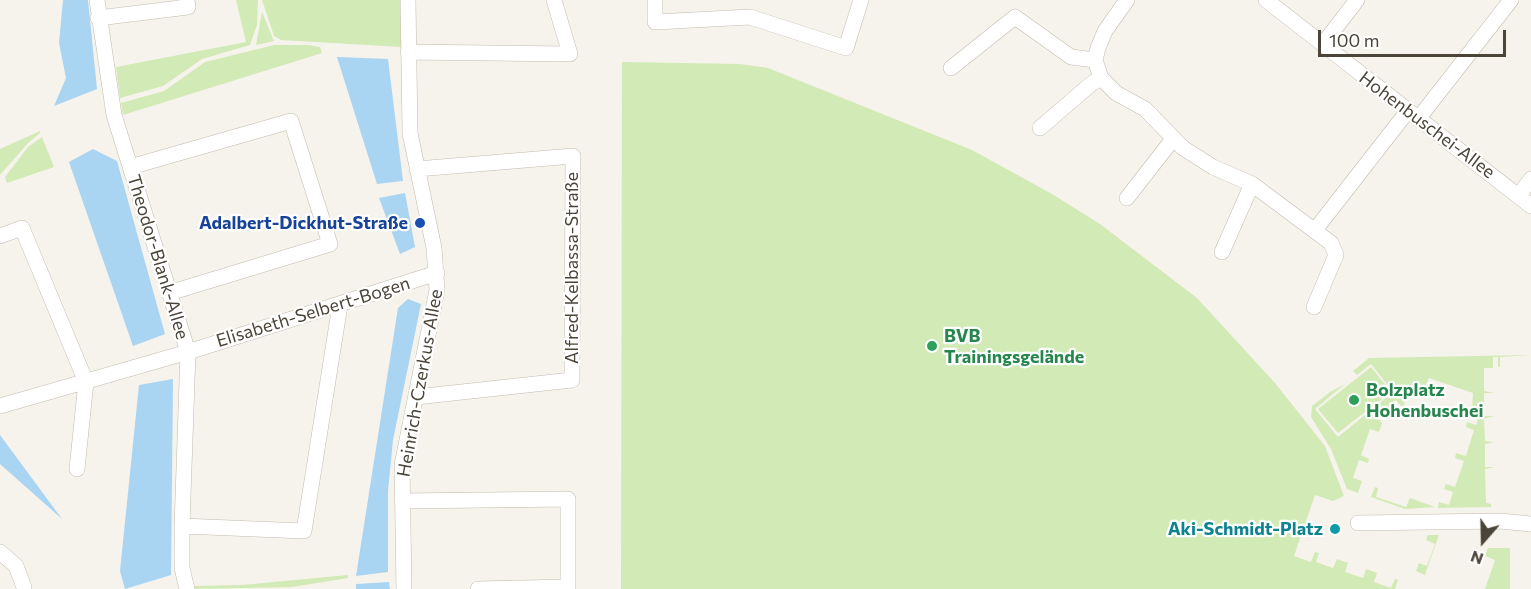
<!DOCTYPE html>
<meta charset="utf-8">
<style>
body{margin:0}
#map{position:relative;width:1531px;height:589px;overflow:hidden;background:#f6f3ec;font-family:Commissioner,sans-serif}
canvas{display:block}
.north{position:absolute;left:1453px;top:511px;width:60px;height:60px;-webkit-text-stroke:4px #fff;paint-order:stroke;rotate:200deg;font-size:16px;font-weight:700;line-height:24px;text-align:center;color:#4b4439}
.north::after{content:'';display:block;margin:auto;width:21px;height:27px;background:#4b4439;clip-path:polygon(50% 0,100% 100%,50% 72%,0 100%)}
.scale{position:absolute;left:1318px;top:30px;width:188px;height:27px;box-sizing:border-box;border:3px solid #4b4439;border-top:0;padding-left:8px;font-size:18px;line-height:21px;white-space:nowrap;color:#4b4439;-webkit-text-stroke:4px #fff;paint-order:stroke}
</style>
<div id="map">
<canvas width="1531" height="589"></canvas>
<div class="north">N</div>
<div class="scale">100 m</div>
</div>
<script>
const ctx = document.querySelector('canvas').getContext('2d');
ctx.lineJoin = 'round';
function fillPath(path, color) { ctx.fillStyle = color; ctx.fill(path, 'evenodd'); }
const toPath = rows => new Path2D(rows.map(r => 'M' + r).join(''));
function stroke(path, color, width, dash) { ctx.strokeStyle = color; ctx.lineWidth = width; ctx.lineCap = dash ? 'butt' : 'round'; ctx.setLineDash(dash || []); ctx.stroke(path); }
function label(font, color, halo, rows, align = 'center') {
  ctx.font = font + ' Commissioner,sans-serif'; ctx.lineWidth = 4.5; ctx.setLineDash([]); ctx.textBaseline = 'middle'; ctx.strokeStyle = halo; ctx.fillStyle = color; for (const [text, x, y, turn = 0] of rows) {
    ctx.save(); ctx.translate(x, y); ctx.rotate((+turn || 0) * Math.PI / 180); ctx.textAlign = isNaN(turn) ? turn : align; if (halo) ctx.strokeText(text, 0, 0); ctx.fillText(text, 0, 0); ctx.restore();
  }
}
fillPath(toPath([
 [236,0,258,0,257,25,250,45,202,59,163,86,120,98,116,67,246,42],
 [262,0,401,0,401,47,281,40,274,36],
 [262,12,274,41,256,45],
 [274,45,309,45,320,47,322,53,123,115,121,103,164,91,205,62],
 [622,62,740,64,768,68,972,150,1052,194,1100,224,1197,298,1275,383,1325,446,1344,496,1333,501,1315,495,1294,556,1311,562,1315,552,1319,553,1316,562,1333,568,1337,559,1348,563,1345,572,1363,578,1366,569,1377,573,1374,582,1391,588,1395,579,1398,580,1395,589,621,589],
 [40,131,40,133,28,143,0,175,0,149],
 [42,137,54,167,7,183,5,177,28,147],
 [1531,355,1500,357,1500,367,1498,367,1498,357,1493,357,1493,368,1484,368,1484,391,1494,393,1484,393,1484,416,1494,416,1484,419,1485,441,1494,442,1485,444,1485,467,1495,467,1485,469,1486,503,1491,504,1491,507,1438,508,1439,502,1449,505,1453,492,1444,489,1446,484,1455,487,1464,461,1455,458,1456,453,1466,456,1474,430,1466,427,1467,422,1476,425,1481,412,1472,409,1473,393,1429,378,1424,388,1418,381,1400,396,1405,404,1402,407,1396,400,1376,416,1382,423,1379,432,1370,429,1361,455,1369,459,1368,463,1359,460,1353,478,1362,481,1358,493,1347,489,1331,449,1311,417,1312,406,1330,392,1345,384,1315,409,1338,437,1393,392,1371,364,1357,375,1353,371,1369,358],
 [1371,367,1391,392,1338,433,1318,409],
 [1375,487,1378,488,1376,497,1406,507,1410,498,1435,507,1405,509,1371,497],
 [1428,535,1439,535,1420,589,1425,575,1416,571,1419,563,1427,566,1435,544,1426,540],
 [1488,548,1510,548,1510,589,1485,589,1495,560,1485,556],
 [348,575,348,578,292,587,195,589,194,586,242,585]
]), '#d2eab5');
fillPath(toPath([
 [63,0,88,0,97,89,54,106,66,78,59,43],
 [337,57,388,59,403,181,377,184],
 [93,149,117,161,165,334,133,346,69,162],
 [405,193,415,247,400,254,379,198],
 [408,299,421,304,393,440,388,491,388,572,356,576,398,308],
 [173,379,171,575,125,589,120,571,139,385],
 [0,435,62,519,0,464],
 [389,582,390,589,356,589,356,584]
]), '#a9d4f2');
const street = toPath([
 [97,0,114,115,188,352,182,526,182,568,187,589],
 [655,0,655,22,750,17,846,48,861,0],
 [1127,0,1105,31,1098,48,1095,60,1101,78,1116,93,1145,109,1183,148,1213,167,1252,184,1331,243,1336,255,1314,307],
 [1266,0,1531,206],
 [98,18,188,7,187,0],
 [1323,44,1357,0],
 [408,52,570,54,554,0],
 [951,68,1015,17,1071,57,1095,60],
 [1418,119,1511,0],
 [1040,128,1091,84,1101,78],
 [130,167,291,121,330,244,169,293],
 [1519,195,1531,179],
 [1127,198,1173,139],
 [1315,230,1407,112],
 [0,236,22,228,86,382,77,469],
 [1222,252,1252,184],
 [416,397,572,380,573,156,417,169],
 [0,406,188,352,437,273],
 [403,501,568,499,568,587,478,589],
 [1358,523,1500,521,1531,524],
 [182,526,304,531,340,305],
 [0,552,16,566,24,587],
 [404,589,402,465,437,290,434,248,410,133,408,0]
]);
stroke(street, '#c2bbae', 16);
stroke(street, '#fff', 15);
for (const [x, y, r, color] of [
 [420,223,6,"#1a4fb4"],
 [932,346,6,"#2e9e5b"],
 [1354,400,6,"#2e9e5b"],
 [1335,529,6,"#0f9aa8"]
]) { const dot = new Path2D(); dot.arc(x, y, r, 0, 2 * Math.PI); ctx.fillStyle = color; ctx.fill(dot); stroke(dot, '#fff', 2); }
label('18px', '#4b4439', '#fff', [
 ["Hohenbuschei-Allee",1427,125,37],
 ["Theodor-Blank-Allee",158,257,73],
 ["Alfred-Kelbassa-Straße",572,268,-90],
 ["Elisabeth-Selbert-Bogen",313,312,-17],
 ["Heinrich-Czerkus-Allee",420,383,-80]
]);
label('bold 18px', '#164399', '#fff', [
 ["Adalbert-Dickhut-Straße",408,223]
], 'right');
label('bold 18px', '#27864d', '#fff', [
 ["BVB",944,336],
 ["Trainingsgelände",944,357],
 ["Bolzplatz",1366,390],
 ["Hohenbuschei",1366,411]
], 'left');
label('bold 18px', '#0d838f', '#fff', [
 ["Aki-Schmidt-Platz",1323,529]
], 'right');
</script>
